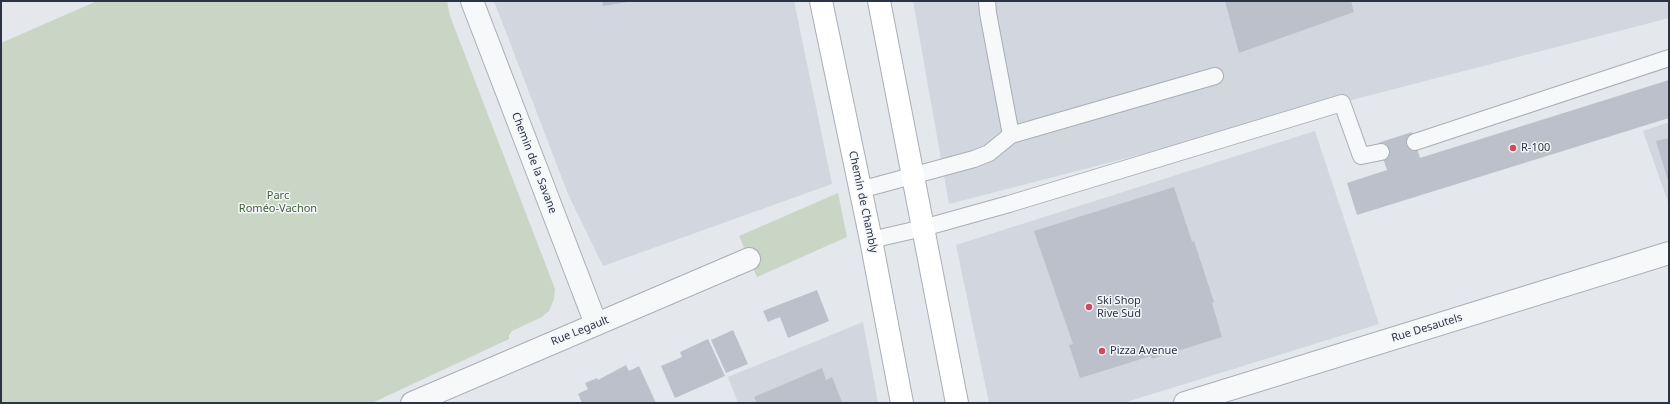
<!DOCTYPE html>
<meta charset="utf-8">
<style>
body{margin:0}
#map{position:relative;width:1670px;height:404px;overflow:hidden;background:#e4e7ec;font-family:"Noto Sans",sans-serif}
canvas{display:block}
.frame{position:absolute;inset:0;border:2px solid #2b3445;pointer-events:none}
</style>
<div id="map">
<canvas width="1670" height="404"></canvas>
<div class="frame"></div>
</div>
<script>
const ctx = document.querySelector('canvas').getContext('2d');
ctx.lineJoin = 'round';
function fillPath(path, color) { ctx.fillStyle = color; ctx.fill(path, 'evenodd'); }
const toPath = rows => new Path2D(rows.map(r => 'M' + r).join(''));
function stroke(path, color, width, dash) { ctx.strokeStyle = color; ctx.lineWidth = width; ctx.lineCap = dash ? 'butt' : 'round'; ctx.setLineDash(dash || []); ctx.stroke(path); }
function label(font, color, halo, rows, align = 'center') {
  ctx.font = font + ' "Noto Sans",sans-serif'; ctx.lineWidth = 3; ctx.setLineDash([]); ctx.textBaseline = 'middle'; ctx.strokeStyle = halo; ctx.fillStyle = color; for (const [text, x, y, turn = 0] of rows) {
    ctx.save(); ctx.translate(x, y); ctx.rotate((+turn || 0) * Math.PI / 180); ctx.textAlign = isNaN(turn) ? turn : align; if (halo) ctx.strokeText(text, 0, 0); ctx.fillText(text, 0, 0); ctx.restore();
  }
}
fillPath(toPath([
 [494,1,794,1,832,184,603,266,568,194],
 [913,1,1669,1,1669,18,949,204],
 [1669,122,1669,205,1643,131],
 [1315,131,1379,324,1123,403,989,403,956,245],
 [863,322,878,403,738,403,728,377]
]), '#d2d6de');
fillPath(toPath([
 [97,1,447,1,450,16,555,289,554,299,549,311,542,317,512,331,509,335,509,339,372,403,1,403,1,43],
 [838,193,847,237,757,277,739,236]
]), '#c9d6c5');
fillPath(toPath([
 [602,1,628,1,628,2,603,6],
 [1225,1,1351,1,1354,12,1239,53],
 [1669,80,1669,118,1357,215,1347,183,1387,170,1378,143,1412,132,1420,158],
 [1669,138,1669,184,1656,141],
 [1174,187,1192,242,1194,241,1214,302,1212,303,1222,337,1152,359,1151,356,1080,378,1069,345,1073,344,1034,231],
 [817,290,829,321,788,338,780,317,768,322,763,311],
 [733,330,748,364,726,373,711,340],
 [708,339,725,376,675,398,661,366,682,357,680,352],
 [626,365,629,371,639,366,656,403,582,403,578,394,588,389,585,383,597,378,598,380],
 [822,368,826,380,832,377,842,402,757,403,754,397]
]), '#bbc0ca');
const service = toPath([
 [987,1,988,13,1011,135,1215,76],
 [1415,142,1669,58],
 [860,190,974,159,989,153,1011,135],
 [871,240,923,228,1009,204,1342,103,1361,156,1381,152]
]);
const minor = toPath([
 [472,1,596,324],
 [412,403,749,259],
 [1185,403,1669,253]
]);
const secondary = toPath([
 [821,1,871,240,902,403],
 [879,1,957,403]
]);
stroke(service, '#a9aeb7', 18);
stroke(minor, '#a9aeb7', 24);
stroke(secondary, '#a9aeb7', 24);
stroke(service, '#f7f8fa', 16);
stroke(minor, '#f7f8fa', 22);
stroke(secondary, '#fff', 22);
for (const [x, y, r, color] of [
 [1513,148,4,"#d1495b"],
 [1089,307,4,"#d1495b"],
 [1102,351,4,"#d1495b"]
]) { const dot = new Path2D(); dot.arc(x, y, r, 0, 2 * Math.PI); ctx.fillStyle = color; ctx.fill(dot); stroke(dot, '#f4f6f9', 1.5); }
label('11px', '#2b3445', '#f4f6f9', [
 ["R-100",1521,148],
 ["Ski Shop",1097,301],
 ["Rive Sud",1097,314],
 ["Pizza Avenue",1110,351]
], 'left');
label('11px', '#2b3445', '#f4f6f9', [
 ["Chemin de la Savane",534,163,69],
 ["Chemin de Chambly",863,202,78],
 ["Rue Desautels",1427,328,-17],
 ["Rue Legault",580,331,-22]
]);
label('11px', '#3f6138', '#f4f6f9', [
 ["Parc",278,196],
 ["Roméo-Vachon",278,209]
]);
</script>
